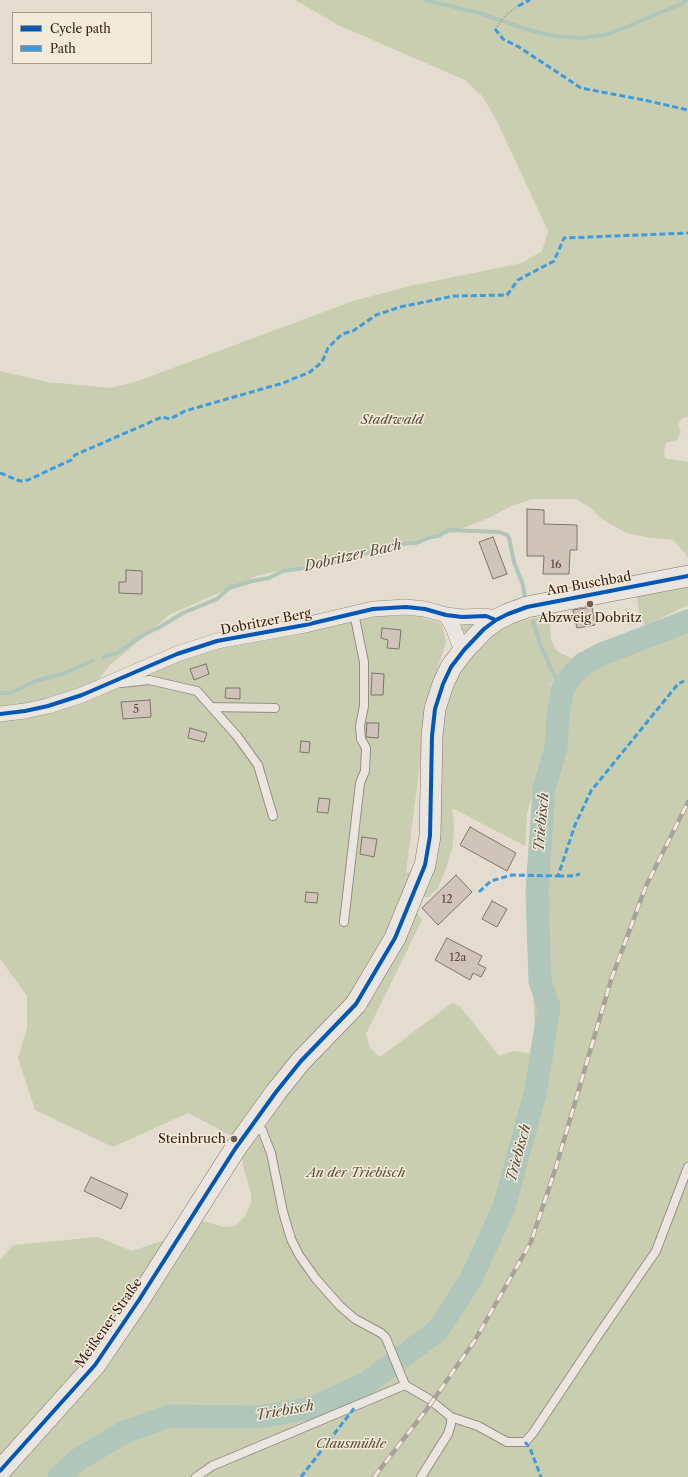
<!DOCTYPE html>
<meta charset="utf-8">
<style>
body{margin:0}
#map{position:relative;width:688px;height:1477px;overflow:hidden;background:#e4dcce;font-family:"Libre Caslon Text",serif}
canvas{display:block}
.legend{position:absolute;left:12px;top:12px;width:140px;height:52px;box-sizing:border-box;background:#f4ead9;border:1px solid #a89889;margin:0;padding:5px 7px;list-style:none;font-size:12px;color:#351c10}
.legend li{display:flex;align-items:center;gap:8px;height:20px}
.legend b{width:20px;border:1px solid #a89889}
</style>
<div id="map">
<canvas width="688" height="1477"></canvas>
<ul class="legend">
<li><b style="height:5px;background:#0057b8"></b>Cycle path</li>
<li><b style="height:5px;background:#3e9bde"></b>Path</li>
</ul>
</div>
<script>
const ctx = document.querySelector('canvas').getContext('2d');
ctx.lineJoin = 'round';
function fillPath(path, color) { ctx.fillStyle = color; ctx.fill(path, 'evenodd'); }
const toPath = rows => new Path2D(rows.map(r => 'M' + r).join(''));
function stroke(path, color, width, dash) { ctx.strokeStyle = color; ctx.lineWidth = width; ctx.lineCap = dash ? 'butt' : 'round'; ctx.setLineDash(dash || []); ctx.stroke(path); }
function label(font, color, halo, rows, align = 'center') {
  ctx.font = font + ' "Libre Caslon Text",serif'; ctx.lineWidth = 3; ctx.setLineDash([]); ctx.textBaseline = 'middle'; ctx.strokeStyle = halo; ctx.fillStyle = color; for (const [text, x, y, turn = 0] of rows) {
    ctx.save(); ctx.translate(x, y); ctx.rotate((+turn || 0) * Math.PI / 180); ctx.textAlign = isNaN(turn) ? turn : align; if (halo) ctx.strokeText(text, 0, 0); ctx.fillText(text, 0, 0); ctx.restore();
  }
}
fillPath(toPath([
 [295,0,688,0,688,417,682,418,678,424,681,432,677,440,666,443,664,450,665,458,688,462,688,559,685,553,673,540,646,537,626,533,602,519,591,508,576,499,533,499,511,506,491,517,461,529,423,541,259,575,169,615,109,666,85,697,86,699,178,660,216,648,380,616,415,615,442,624,446,643,429,693,406,873,425,865,410,904,422,920,366,1034,370,1048,380,1057,452,1003,460,1006,499,1056,513,1051,536,1054,533,989,540,981,537,892,544,789,556,748,558,715,563,689,548,682,553,686,550,698,551,711,547,744,527,814,525,846,452,808,454,824,453,845,447,866,438,888,429,897,416,898,430,863,438,812,438,732,448,689,472,650,502,625,549,615,551,639,557,651,583,664,602,654,688,621,688,1477,0,1477,0,1260,13,1245,98,1237,132,1251,180,1235,203,1221,224,1227,235,1226,245,1216,251,1204,251,1194,245,1173,242,1159,235,1149,241,1141,188,1113,113,1147,35,1110,18,1058,27,1028,27,996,0,959,0,371,47,382,110,388,138,381,353,301,410,286,522,263,542,251,548,231,496,119,482,96,465,80,338,25],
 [688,583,688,605,645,626,639,613,636,593],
 [470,622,474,624,466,634,462,631,460,623]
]), '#caceb0');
stroke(toPath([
 [425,0,476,12,529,30,555,36,581,38,609,34,681,4,686,0],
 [533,621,541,647,545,654,551,669,563,689],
 [104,657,117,653,145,634,160,627,183,613,217,599,229,588,252,581,269,578,283,571,304,568,327,559,338,563,342,562,351,555,363,555,378,549,400,544,416,543,431,537,438,536,449,530,499,532,507,535,509,538,514,562,523,585,525,598],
 [0,693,11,693,33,682,64,673,93,661]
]), '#b0c6ba', 4);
stroke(toPath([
 [59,1477,79,1459,125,1432,169,1416,260,1417,312,1408,367,1383,438,1330,471,1279,504,1207,536,1090,549,1007,540,981,537,892,544,789,556,748,558,715,563,689,572,675,583,664,602,654,688,621]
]), '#b0c6ba', 23);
const building = toPath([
 [527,509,544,510,544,524,577,525,577,550,570,550,569,574,543,574,544,556,527,556,527,509],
 [493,537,507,574,493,579,479,542,493,537],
 [126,570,142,571,142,594,119,593,119,582,126,582,126,570],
 [592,607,595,625,577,628,573,610,592,607],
 [382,628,401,630,399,649,387,648,388,640,381,638,382,628],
 [206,664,209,674,194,680,190,669,206,664],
 [372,673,384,674,383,695,371,695,372,673],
 [226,688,240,688,240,699,225,698,226,688],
 [150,700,151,717,123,719,121,702,150,700],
 [367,723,379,723,378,738,366,737,367,723],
 [190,728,207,733,204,742,188,738,190,728],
 [301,741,310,742,309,753,300,752,301,741],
 [319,798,330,799,328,813,317,812,319,798],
 [470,827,516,853,507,871,460,845,470,827],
 [362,837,377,839,374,857,360,854,362,837],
 [456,875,472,892,438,925,422,908,456,875],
 [306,892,318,893,317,903,305,902,306,892],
 [492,901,507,909,497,927,482,919,492,901],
 [447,938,482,956,478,964,486,968,481,977,473,973,470,980,435,960,447,938],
 [91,1177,128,1194,121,1209,84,1191,91,1177]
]);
fillPath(building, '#d0c3b9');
stroke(building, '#7d756c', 1);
const service = toPath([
 [122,683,149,680,197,691,237,736,258,765,273,816],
 [211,707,275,708],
 [344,922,360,783,365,771,366,748,361,739,360,726,364,706,364,662,354,613],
 [254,1123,262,1130,271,1153,283,1212,291,1239,299,1255,316,1279,340,1306,355,1319,381,1333,386,1338,405,1385,429,1399,451,1417,478,1426,507,1442,525,1442,533,1433,599,1334,656,1251,688,1167],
 [196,1477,212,1466,405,1385],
 [421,1477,448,1434,451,1424,451,1417]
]);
const minor = toPath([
 [446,615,453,627,459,643,464,650],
 [0,714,25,711,48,706,82,695,177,654,217,641,305,625,373,609,406,607,425,609,446,615,462,617,486,616,496,620]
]);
const secondary = toPath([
 [0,1471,95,1365,139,1300,235,1149,276,1092,301,1061,356,1004,395,938,425,865,430,836,432,736,435,709,443,684,451,667,464,650,484,629,496,620,508,614,527,607,688,576]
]);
stroke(service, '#968e85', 10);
stroke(minor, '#968e85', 16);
stroke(secondary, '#7d756c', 22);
stroke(toPath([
 [495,29,506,15,518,6]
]), '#a8a29c', 2.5, [1, 2]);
stroke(service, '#eae6df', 8);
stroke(minor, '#eae6df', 15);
stroke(secondary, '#eae6df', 21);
const rail = toPath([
 [374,1477,427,1409,475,1340,531,1242,556,1167,611,980,646,886,688,802]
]);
stroke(rail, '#a8a29c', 4.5);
stroke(rail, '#f4ead9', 3, [9]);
stroke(toPath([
 [518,6,530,0],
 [495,29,503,39,519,47,581,88,644,100,688,110],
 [0,473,20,481,28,480,71,460,75,455,162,417,170,419,185,411,283,383,310,372,322,362,328,348,342,334,353,331,376,315,400,307,454,296,507,295,518,280,554,261,564,238,688,233],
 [558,876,571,876,580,874],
 [479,892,491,881,512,875,558,876,575,825,591,791,678,684,684,681],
 [525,1442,530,1448,541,1477],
 [301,1477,355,1407]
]), '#3e9bde', 3, [6, 3]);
stroke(toPath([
 [0,714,25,711,48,706,82,695,177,654,217,641,305,625,373,609,406,607,425,609,446,615,462,617,486,616,496,620],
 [0,1471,95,1365,139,1300,235,1149,276,1092,301,1061,356,1004,395,938,425,865,430,836,432,736,435,709,443,684,451,667,464,650,484,629,496,620,508,614,527,607,688,576]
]), '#0057b8', 4);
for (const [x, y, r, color] of [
 [590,604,4,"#725f52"],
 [234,1139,4,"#725f52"]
]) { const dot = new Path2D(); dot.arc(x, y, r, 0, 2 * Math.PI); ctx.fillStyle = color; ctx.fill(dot); stroke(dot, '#f4ead9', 1.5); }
label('11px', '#5c463a', null, [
 ["16",556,565],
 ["5",136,710],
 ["12",447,900],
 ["12a",458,958]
]);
label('italic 13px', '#5b4e38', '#f4ead9', [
 ["Stadtwald",392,420],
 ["An der Triebisch",356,1173],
 ["Clausmühle",351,1444]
]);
label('13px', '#351c10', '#f4ead9', [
 ["Am Buschbad",589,584,-10],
 ["Dobritzer Berg",266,622,-11],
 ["Meißener Straße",109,1323,-55]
]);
label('13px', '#351c10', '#f4ead9', [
 ["Abzweig Dobritz",590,618],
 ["Steinbruch",226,1139,"right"]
]);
label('italic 14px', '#534c41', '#f4ead9', [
 ["Dobritzer Bach",353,556,-13],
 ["Triebisch",542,822,-85],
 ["Triebisch",519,1153,-75],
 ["Triebisch",285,1411,-10]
]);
</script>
